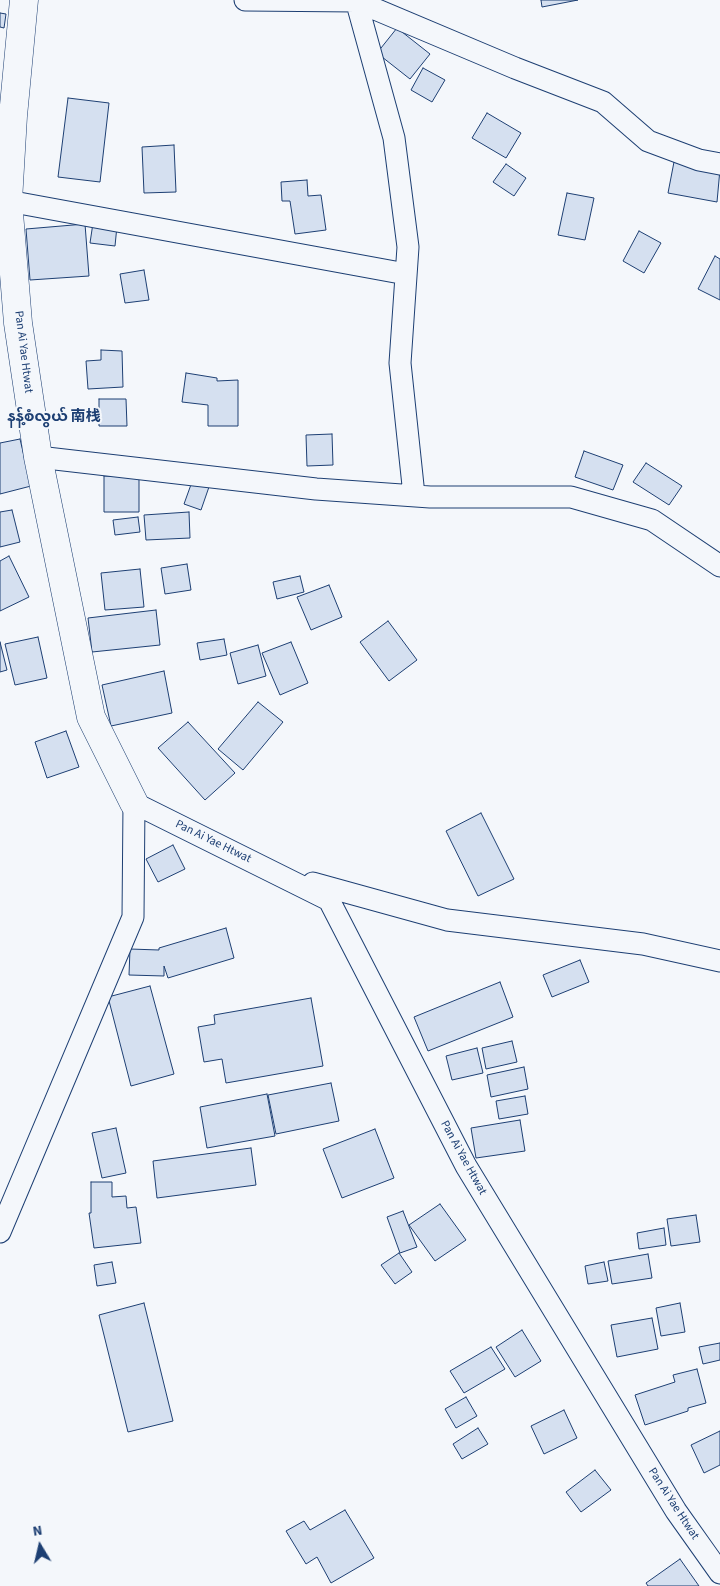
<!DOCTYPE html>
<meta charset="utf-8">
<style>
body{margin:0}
#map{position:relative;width:720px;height:1586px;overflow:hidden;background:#f4f7fb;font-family:"Source Sans 3",sans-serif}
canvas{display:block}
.north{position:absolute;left:15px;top:1521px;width:50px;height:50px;-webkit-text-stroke:4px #f4f7fb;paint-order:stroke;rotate:351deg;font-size:14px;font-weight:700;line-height:20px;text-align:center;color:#1d3f73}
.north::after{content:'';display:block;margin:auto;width:18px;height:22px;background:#1d3f73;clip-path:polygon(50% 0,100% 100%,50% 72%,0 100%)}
</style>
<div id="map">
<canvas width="720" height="1586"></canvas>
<div class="north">N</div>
</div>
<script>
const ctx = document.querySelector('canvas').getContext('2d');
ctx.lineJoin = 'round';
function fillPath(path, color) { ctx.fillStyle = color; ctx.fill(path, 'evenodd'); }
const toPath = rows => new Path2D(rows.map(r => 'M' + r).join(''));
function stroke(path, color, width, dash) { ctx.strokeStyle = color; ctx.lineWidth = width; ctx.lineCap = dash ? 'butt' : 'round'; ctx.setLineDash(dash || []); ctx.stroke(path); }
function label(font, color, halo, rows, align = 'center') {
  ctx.font = font + ' "Source Sans 3","Noto Sans SC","Noto Sans Myanmar",sans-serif'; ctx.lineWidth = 4; ctx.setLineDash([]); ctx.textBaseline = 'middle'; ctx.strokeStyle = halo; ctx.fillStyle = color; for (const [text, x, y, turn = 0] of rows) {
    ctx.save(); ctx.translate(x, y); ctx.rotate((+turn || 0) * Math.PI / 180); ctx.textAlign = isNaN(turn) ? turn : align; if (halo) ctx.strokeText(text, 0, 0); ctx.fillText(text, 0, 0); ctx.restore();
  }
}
const building = toPath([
 [541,0,578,0,542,7,541,0],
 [0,13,6,14,4,28,0,27,0,13],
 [397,28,430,54,410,79,377,53,397,28],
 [423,68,445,80,432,102,411,90,423,68],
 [68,98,109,103,100,182,58,177,68,98],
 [487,113,521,133,506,158,472,138,487,113],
 [174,145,176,192,144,193,142,147,174,145],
 [674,162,720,169,717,202,668,193,674,162],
 [506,164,526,178,514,196,493,182,506,164],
 [307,180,308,196,321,195,326,230,295,234,290,201,282,201,281,182,307,180],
 [567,193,594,198,585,240,558,235,567,193],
 [93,223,117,226,115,246,90,243,93,223],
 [85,224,89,276,30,280,26,229,85,224],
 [639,231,661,243,644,273,623,261,639,231],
 [715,256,720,259,720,300,698,289,715,256],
 [144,270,149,300,125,303,120,274,144,270],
 [101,350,122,351,123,387,88,389,86,361,101,360,101,350],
 [186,373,217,378,217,381,238,380,238,426,208,426,208,405,182,402,186,373],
 [99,399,126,399,127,426,99,426,99,399],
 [332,434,333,465,307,466,306,435,332,434],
 [20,439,31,486,0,494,0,443,20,439],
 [584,451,623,465,613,490,575,477,584,451],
 [646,463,682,486,669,505,633,482,646,463],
 [104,476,139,476,139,512,104,512,104,476],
 [193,479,210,484,201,510,184,504,193,479],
 [12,510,20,542,0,547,0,512,12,510],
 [189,512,190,538,146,540,144,515,189,512],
 [138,517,140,532,115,535,113,520,138,517],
 [9,556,29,597,0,611,0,561,9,556],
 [187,564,191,590,165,594,161,568,187,564],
 [140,569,144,607,105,610,101,573,140,569],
 [300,576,304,592,277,599,273,582,300,576],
 [329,585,342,617,311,630,297,597,329,585],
 [156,610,160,645,92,652,88,618,156,610],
 [388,621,417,660,389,681,360,642,388,621],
 [38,637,47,678,15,685,5,644,38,637],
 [224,639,227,655,200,660,197,643,224,639],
 [0,642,7,670,0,672,0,642],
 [291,642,308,683,280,695,262,653,291,642],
 [258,645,266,676,238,684,230,653,258,645],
 [164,671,172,713,111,726,102,685,164,671],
 [258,702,283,722,243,770,218,749,258,702],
 [188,722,235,773,205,800,158,748,188,722],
 [66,731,79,767,47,778,35,742,66,731],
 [481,813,514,879,478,896,446,831,481,813],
 [173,845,185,869,158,882,146,859,173,845],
 [226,928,234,958,168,978,164,966,164,976,129,975,130,949,159,950,159,948,226,928],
 [580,960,589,982,552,997,543,975,580,960],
 [500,982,513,1017,428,1051,414,1017,500,982],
 [150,986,174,1074,131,1086,108,997,150,986],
 [311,998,323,1066,226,1083,222,1059,204,1062,198,1027,215,1024,214,1015,311,998],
 [512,1041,517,1062,486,1069,482,1048,512,1041],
 [477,1048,483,1073,452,1080,446,1056,477,1048],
 [524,1067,528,1089,491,1097,487,1075,524,1067],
 [331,1083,339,1121,276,1134,268,1095,331,1083],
 [267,1094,275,1136,207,1148,200,1107,267,1094],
 [525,1096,528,1114,499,1119,496,1101,525,1096],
 [520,1120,525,1151,476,1158,471,1128,520,1120],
 [116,1128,126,1173,102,1178,92,1133,116,1128],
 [375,1129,394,1178,342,1198,323,1149,375,1129],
 [251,1148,256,1185,157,1198,153,1161,251,1148],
 [91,1182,112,1182,112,1197,126,1196,127,1208,136,1207,141,1243,94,1248,89,1213,91,1213,91,1182],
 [440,1204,466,1240,435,1261,409,1225,440,1204],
 [403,1211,417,1247,400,1253,387,1217,403,1211],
 [696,1215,700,1242,671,1246,667,1219,696,1215],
 [664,1228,666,1245,639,1249,637,1233,664,1228],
 [399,1253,412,1272,395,1284,381,1265,399,1253],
 [648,1254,652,1278,612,1284,608,1261,648,1254],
 [112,1262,116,1283,97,1286,94,1265,112,1262],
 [604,1262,608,1281,588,1284,585,1266,604,1262],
 [144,1303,173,1421,128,1432,99,1315,144,1303],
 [680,1303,685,1332,661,1336,656,1308,680,1303],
 [652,1318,658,1349,617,1357,611,1325,652,1318],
 [522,1330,541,1361,515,1377,496,1347,522,1330],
 [720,1343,720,1360,703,1364,699,1347,720,1343],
 [491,1347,505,1369,464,1393,450,1371,491,1347],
 [697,1369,706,1403,688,1408,688,1411,645,1425,635,1395,675,1382,673,1375,697,1369],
 [466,1397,477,1416,456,1428,445,1409,466,1397],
 [564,1410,577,1438,544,1454,531,1426,564,1410],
 [478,1428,488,1444,462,1459,453,1444,478,1428],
 [720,1431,720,1465,704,1473,691,1445,720,1431],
 [595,1470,611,1490,581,1512,566,1492,595,1470],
 [345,1510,374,1558,331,1583,317,1557,306,1564,286,1531,304,1521,310,1530,345,1510],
 [680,1559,699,1586,648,1586,646,1583,680,1559]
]);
fillPath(building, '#d5e0f0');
stroke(building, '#1d3f73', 1);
const minor = toPath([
 [245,0,356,1,515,68,603,102,648,141,699,160,720,164],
 [356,0,394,138,408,247,400,363,414,495],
 [8,201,406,274],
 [38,457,316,489,430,497,571,497,652,520,720,566],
 [313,883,447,920,643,944,720,961],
 [0,1232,133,917,134,803,329,900,466,1166,676,1511,720,1573]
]);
const tertiary = toPath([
 [24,0,13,116,8,201,18,323,38,457,91,717,134,803]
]);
stroke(minor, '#1d3f73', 23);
stroke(tertiary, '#1d3f73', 29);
stroke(minor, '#f4f7fb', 21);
stroke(tertiary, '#f4f7fb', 28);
label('12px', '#1d3f73', '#f4f7fb', [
 ["Pan Ai Yae Htwat",23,352,83],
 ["Pan Ai Yae Htwat",213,842,26],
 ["Pan Ai Yae Htwat",463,1158,61],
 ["Pan Ai Yae Htwat",673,1504,57]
]);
label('bold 15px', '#1d3f73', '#f4f7fb', [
 ["နန့်စံလွယ် 南栈",54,418]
]);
</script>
